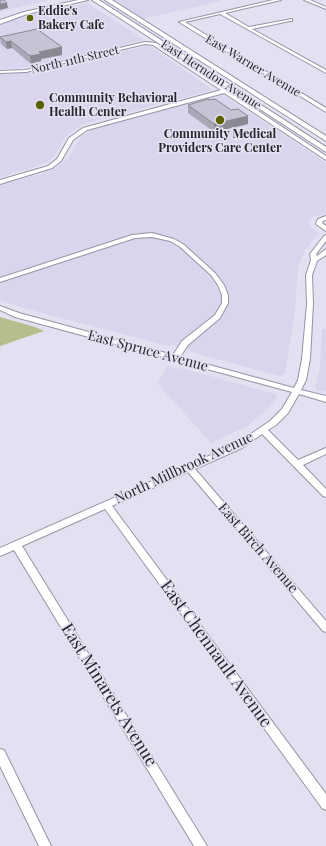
<!DOCTYPE html>
<style>
body{margin:0}
canvas{display:block;background:#e4e0f1}
</style>
<canvas width="326" height="846"></canvas>
<script>
const ctx = document.querySelector('canvas').getContext('2d');
ctx.lineJoin = 'round';
function fillPath(path, color) { ctx.fillStyle = color; ctx.fill(path, 'evenodd'); }
const toPath = rows => new Path2D(rows.map(r => 'M' + r).join(''));
function stroke(path, color, width, dash) { ctx.strokeStyle = color; ctx.lineWidth = width; ctx.lineCap = dash ? 'butt' : 'round'; ctx.setLineDash(dash || []); ctx.stroke(path); }
function label(font, color, halo, rows, align = 'center') {
  ctx.font = font + ' "Playfair Display",serif'; ctx.lineWidth = 3.5; ctx.setLineDash([]); ctx.textBaseline = 'middle'; ctx.strokeStyle = halo; ctx.fillStyle = color; for (const [text, x, y, turn = 0] of rows) {
    ctx.save(); ctx.translate(x, y); ctx.rotate((+turn || 0) * Math.PI / 180); ctx.textAlign = isNaN(turn) ? turn : align; if (halo) ctx.strokeText(text, 0, 0); ctx.fillText(text, 0, 0); ctx.restore();
  }
}
fillPath(toPath([
 [0,0,49,0,0,12],
 [116,0,218,0,221,1,143,19],
 [87,3,145,40,29,67,0,69,0,26,25,15],
 [147,46,150,46,213,90,84,124,74,130,66,136,54,156,47,162,32,168,0,177,0,74,34,72],
 [220,95,224,95,326,163,326,213,312,217,308,222,311,227,319,233,305,250,298,267,295,312,285,374,279,376,191,352,187,348,172,345,168,346,27,309,0,300,0,185,41,174,58,166,68,158,80,138,92,129],
 [322,329,326,329,326,391,317,390,315,387,320,368],
 [168,366,178,369,182,368,275,394,277,398,268,409,247,426,211,443,157,383]
]), '#dad4ed');
fillPath(toPath([
 [0,317,35,327,44,331,0,346]
]), '#b6bf8b');
const minor = toPath([
 [273,0,281,0,225,13,249,27,292,19,292,21,290,21,252,29,326,70,326,73,220,14,185,22,326,108,326,112,179,22,273,0],
 [304,0,310,0,326,7,326,9,304,0],
 [145,42,156,43,326,156,326,160,224,93,87,130,73,140,61,161,52,168,0,184,0,180,48,166,57,159,69,138,83,128,221,90,153,45,145,44,26,72,0,73,0,71,26,70,145,42],
 [326,216,326,220,323,221,322,223,326,226,326,231,316,224,318,219,326,216],
 [152,233,174,239,183,244,215,273,224,285,228,295,228,303,220,318,188,345,180,357,294,388,298,380,302,359,307,304,306,275,311,260,310,254,324,236,326,235,326,241,316,254,317,256,326,249,326,255,317,261,312,275,313,304,310,359,306,380,301,390,326,396,326,402,299,394,288,413,276,425,268,430,298,460,326,448,326,454,303,465,326,489,326,497,323,496,262,434,242,448,195,469,326,621,326,632,323,631,188,472,112,506,326,794,326,810,322,808,105,509,22,546,207,846,194,846,14,550,0,556,0,548,236,444,270,421,282,409,292,392,15,317,0,310,0,306,19,313,173,355,182,341,215,315,222,303,222,295,218,285,211,275,179,246,170,241,152,237,135,238,0,282,0,278,132,235,152,233],
 [0,749,4,750,51,846,39,846,0,766,0,749]
]);
const major = toPath([
 [78,0,88,0,27,14,0,24,0,20,24,12,78,0],
 [92,0,99,0,326,147,326,152,92,0],
 [105,0,112,0,326,136,326,141,105,0]
]);
stroke(minor, '#9793a3', 2);
stroke(major, '#9793a3', 2);
fillPath(minor, '#fff');
fillPath(major, '#fff');
fillPath(toPath([
 [0,37,62,55,41,59,41,61,31,64,12,48,7,49,1,44],
 [209,100,231,110,248,116,248,124,214,132,188,113,188,105]
]), '#aaa8b6');
fillPath(toPath([
 [7,3,8,8,0,10,0,4],
 [11,41,12,48,7,49,6,42],
 [62,47,62,55,41,59,41,61,31,64,30,56,39,52],
 [248,116,248,124,214,132,214,124]
]), '#8b8894');
const building = toPath([
 [0,0,4,0,7,3,0,4,0,0],
 [37,29,62,47,39,52,41,54,30,56,11,41,6,42,0,37,37,29],
 [208,99,209,100,215,99,231,110,238,109,248,116,214,124,188,105,208,99]
]);
fillPath(building, '#c6c3d4');
stroke(building, '#8b8894', 1);
for (const [x, y, r, color] of [
 [30,18,4,"#596100"],
 [40,105,5,"#596100"],
 [220,120,5,"#596100"]
]) { const dot = new Path2D(); dot.arc(x, y, r, 0, 2 * Math.PI); ctx.fillStyle = color; ctx.fill(dot); stroke(dot, '#e4e0f1', 1.5); }
label('bold 12px', '#28262d', '#e4e0f1', [
 ["Eddie's",38,11],
 ["Bakery Cafe",38,25],
 ["Community Behavioral",49,98],
 ["Health Center",49,112],
 ["Community Medical",220,134,"center"],
 ["Providers Care Center",220,148,"center"]
], 'left');
label('12px', '#28262d', '#e4e0f1', [
 ["North 11th Street",75,60,-13],
 ["East Warner Avenue",253,66,31],
 ["East Herndon Avenue",211,75,33]
]);
label('14px', '#28262d', '#e4e0f1', [
 ["East Spruce Avenue",148,351,15],
 ["North Millbrook Avenue",184,468,-25],
 ["East Birch Avenue",258,548,49]
]);
label('17px', '#28262d', '#e4e0f1', [
 ["East Chennault Avenue",216,654,54],
 ["East Minarets Avenue",109,695,58]
]);
</script>
